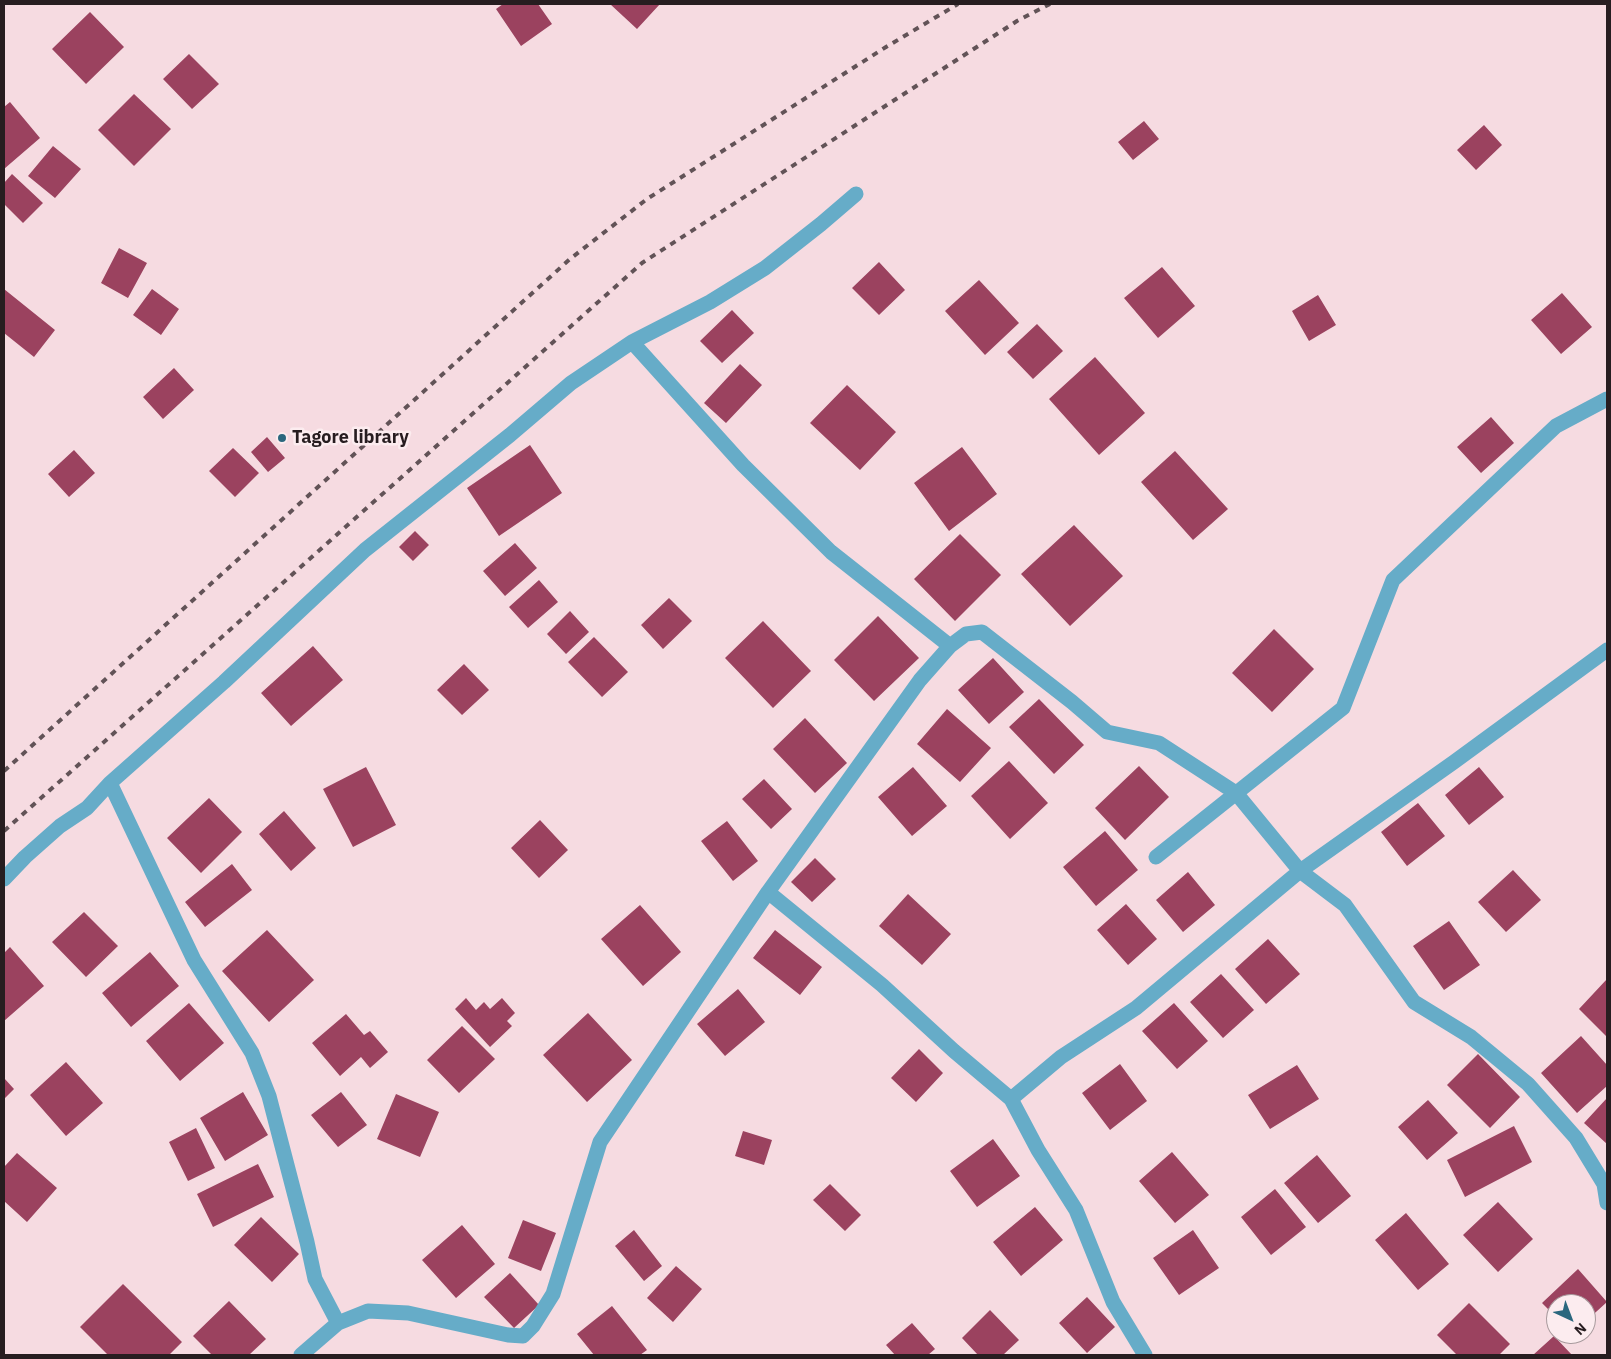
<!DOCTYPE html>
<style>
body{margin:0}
#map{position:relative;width:1611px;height:1359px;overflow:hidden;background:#f6dbe1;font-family:"IBM Plex Sans",sans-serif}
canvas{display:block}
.frame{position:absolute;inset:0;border:5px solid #271d20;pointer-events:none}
.north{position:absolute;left:1546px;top:1294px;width:50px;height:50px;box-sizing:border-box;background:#fcecef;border:1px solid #a7999c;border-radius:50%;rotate:137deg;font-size:14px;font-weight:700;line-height:20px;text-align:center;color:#271d20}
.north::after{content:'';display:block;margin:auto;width:18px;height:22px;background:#2b677e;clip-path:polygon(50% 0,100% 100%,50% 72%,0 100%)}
</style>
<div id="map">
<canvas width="1611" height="1359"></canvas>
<div class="frame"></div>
<div class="north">N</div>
</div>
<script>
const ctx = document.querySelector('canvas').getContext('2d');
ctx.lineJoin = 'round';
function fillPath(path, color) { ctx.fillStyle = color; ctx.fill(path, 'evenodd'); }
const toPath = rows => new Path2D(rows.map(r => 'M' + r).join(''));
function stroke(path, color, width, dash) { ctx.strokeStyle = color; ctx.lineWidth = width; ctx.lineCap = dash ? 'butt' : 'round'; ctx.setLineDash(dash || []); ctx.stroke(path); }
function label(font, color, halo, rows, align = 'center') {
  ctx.font = font + ' "IBM Plex Sans",sans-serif'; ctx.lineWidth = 5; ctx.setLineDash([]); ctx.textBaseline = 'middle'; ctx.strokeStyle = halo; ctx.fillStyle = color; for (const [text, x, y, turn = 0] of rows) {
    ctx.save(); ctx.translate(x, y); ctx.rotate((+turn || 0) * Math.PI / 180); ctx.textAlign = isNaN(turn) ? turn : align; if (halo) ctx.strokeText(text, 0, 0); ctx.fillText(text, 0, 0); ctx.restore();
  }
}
fillPath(toPath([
 [503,4,538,4,552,24,521,46,496,9],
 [610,4,660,4,637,29],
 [90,12,124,47,86,84,52,49],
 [189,54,219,84,192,109,163,79],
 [134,94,171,129,134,166,98,130],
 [10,102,40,138,4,169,4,107],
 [1144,121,1159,139,1133,160,1118,142],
 [1484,125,1502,145,1476,170,1457,150],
 [53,146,81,169,55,198,28,176],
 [12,174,43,203,23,223,4,204,4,183],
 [119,248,147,263,128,298,101,283],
 [879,262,905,290,879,315,852,288],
 [1162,267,1195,306,1158,338,1124,298],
 [979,280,1019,323,985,355,945,311],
 [4,289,55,330,34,357,4,333],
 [152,289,179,309,161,335,133,315],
 [1562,293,1592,327,1561,354,1531,320],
 [1318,295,1336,325,1309,341,1292,311],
 [732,310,754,333,722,363,700,341],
 [1037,324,1063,351,1033,379,1007,352],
 [1095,357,1145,413,1099,455,1049,399],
 [740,364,762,385,726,423,704,403],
 [174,368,194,390,163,419,143,397],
 [847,385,896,432,860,470,810,423],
 [1491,417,1514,443,1481,473,1457,447],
 [267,437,285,458,268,472,251,452],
 [530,445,562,493,499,536,467,488],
 [962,447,997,494,949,531,914,483],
 [233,448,259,473,235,497,209,471],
 [74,450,95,473,69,497,48,474],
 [1175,451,1228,509,1193,540,1141,482],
 [1074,525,1123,576,1070,626,1021,574],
 [415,531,429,545,413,561,399,547],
 [960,534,1001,575,955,621,914,579],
 [515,543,537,568,505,596,483,571],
 [539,580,558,602,528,628,509,607],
 [669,598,692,621,663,649,641,625],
 [570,611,589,632,566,654,547,634],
 [878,616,919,658,874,701,834,660],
 [763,621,811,671,773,708,725,658],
 [1274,629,1314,669,1272,712,1232,673],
 [594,637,628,672,602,697,568,662],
 [313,646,343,680,291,726,261,693],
 [993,658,1024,692,989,724,958,690],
 [464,664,489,690,462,715,437,690],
 [1039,699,1084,745,1054,774,1009,727],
 [947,709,991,748,960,782,917,744],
 [805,718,847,763,815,793,773,749],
 [1009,761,1048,803,1010,839,971,796],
 [1139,766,1169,797,1125,840,1095,808],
 [366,767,396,825,353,847,323,789],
 [913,767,947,806,912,836,878,797],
 [1479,767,1504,797,1469,825,1445,795],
 [764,779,792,809,771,829,742,799],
 [209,798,242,832,201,873,167,838],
 [1418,803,1445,836,1407,866,1381,832],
 [284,811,316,848,291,871,259,834],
 [540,820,568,850,539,878,511,848],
 [727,821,758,861,733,881,701,841],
 [1105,831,1138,870,1096,906,1063,867],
 [815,858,836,879,812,902,791,882],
 [232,864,252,890,205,927,185,902],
 [1513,870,1541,900,1506,932,1478,902],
 [1188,872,1215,905,1183,932,1156,900],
 [908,894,951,934,922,965,879,926],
 [1126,904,1157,939,1128,965,1097,930],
 [640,905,681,952,643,986,601,939],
 [84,912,118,946,86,977,52,942],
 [1449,921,1480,965,1444,990,1413,946],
 [267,930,314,980,269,1022,222,971],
 [775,930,822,967,800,995,753,958],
 [1268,939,1300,974,1266,1004,1235,969],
 [10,947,44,986,4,1021,4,953],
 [150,952,179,986,131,1027,102,993],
 [1221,974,1254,1010,1223,1038,1190,1002],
 [1607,979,1607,1037,1579,1009],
 [738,989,765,1022,725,1056,697,1024],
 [466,998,476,1010,484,1002,490,1009,502,998,515,1013,507,1021,512,1026,490,1047,455,1009],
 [189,1003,224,1043,180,1081,146,1041],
 [1174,1003,1208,1041,1177,1069,1142,1031],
 [588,1013,632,1060,587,1102,543,1055],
 [346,1014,364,1035,370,1031,388,1052,370,1068,361,1057,340,1076,312,1043],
 [462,1026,495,1059,459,1093,427,1060],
 [1581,1036,1607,1065,1607,1086,1577,1113,1541,1073],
 [919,1049,943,1073,916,1102,891,1078],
 [1478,1054,1520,1097,1490,1128,1447,1085],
 [66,1062,103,1103,66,1136,30,1095],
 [1120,1064,1147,1101,1110,1130,1082,1093],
 [1297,1065,1319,1099,1270,1129,1248,1095],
 [4,1078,14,1089,4,1099],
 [243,1092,268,1135,225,1161,200,1118],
 [341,1092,367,1125,338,1147,311,1115],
 [396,1094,439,1112,420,1157,377,1139],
 [1607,1098,1607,1144,1584,1123],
 [1428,1100,1458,1133,1427,1160,1398,1127],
 [1514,1126,1532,1162,1465,1197,1447,1160],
 [196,1128,215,1168,188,1181,169,1142],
 [743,1131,772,1140,764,1165,735,1156],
 [993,1139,1020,1176,977,1207,950,1171],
 [1172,1152,1209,1195,1175,1223,1139,1181],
 [17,1153,57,1188,27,1222,4,1201,4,1167],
 [1317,1155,1351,1196,1318,1223,1284,1183],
 [258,1164,274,1197,213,1227,197,1194],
 [830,1184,861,1215,845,1231,813,1200],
 [1275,1189,1306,1227,1271,1255,1241,1217],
 [1498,1202,1533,1239,1498,1272,1463,1235],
 [1035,1207,1063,1240,1021,1276,993,1242],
 [1406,1213,1449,1264,1418,1290,1375,1240],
 [261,1217,299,1254,272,1282,234,1245],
 [523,1220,556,1233,541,1271,508,1258],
 [462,1225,495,1264,456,1298,422,1260],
 [634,1230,662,1266,644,1281,615,1246],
 [1193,1230,1219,1268,1179,1295,1153,1258],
 [676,1266,702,1289,673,1322,647,1298],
 [1578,1269,1607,1302,1586,1321,1586,1304,1556,1304,1556,1317,1542,1303],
 [510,1273,539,1305,514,1328,484,1297],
 [123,1284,182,1342,169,1355,108,1355,80,1327],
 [1087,1297,1115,1327,1087,1353,1059,1323],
 [229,1301,266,1339,249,1355,212,1355,193,1336],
 [1469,1303,1510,1344,1499,1355,1457,1355,1437,1335],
 [612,1306,647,1350,640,1355,594,1355,577,1334],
 [990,1310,1019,1340,1003,1355,978,1355,962,1338],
 [912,1323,935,1349,928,1355,895,1355,886,1345],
 [1554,1336,1572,1355,1533,1355]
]), '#9b425f');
stroke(toPath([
 [632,342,743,465,831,552,950,646],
 [110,783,194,960,252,1053,269,1096,307,1242,315,1279,338,1323],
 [1156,857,1343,708,1393,580,1556,426,1607,399],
 [4,879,25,857,60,826,87,808,110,783,224,682,365,550,510,435,571,383,632,342,710,302,765,268,821,224,856,194],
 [768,892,882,985,954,1051,1011,1099],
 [301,1355,338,1323,368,1311,408,1313,508,1335,523,1336,533,1326,553,1294,600,1142,768,892,920,680,950,646,966,634,982,632,1072,702,1107,732,1159,743,1236,793,1300,871,1345,905,1414,1002,1471,1037,1528,1084,1576,1138,1604,1184,1607,1203],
 [1145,1355,1113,1302,1076,1210,1038,1150,1011,1099,1061,1057,1136,1008,1300,871,1454,762,1607,650]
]), '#66acc8', 15);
stroke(toPath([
 [4,771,570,259,647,199,886,47,958,4],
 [4,831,642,263,1017,21,1050,4]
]), '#625357', 4, [6, 6]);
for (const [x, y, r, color] of [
 [282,438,5,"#2b677e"]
]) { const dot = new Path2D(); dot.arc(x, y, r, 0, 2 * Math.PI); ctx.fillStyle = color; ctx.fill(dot); stroke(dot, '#fcecef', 2); }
label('bold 18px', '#271d20', '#fcecef', [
 ["Tagore library",292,438]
], 'left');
</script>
